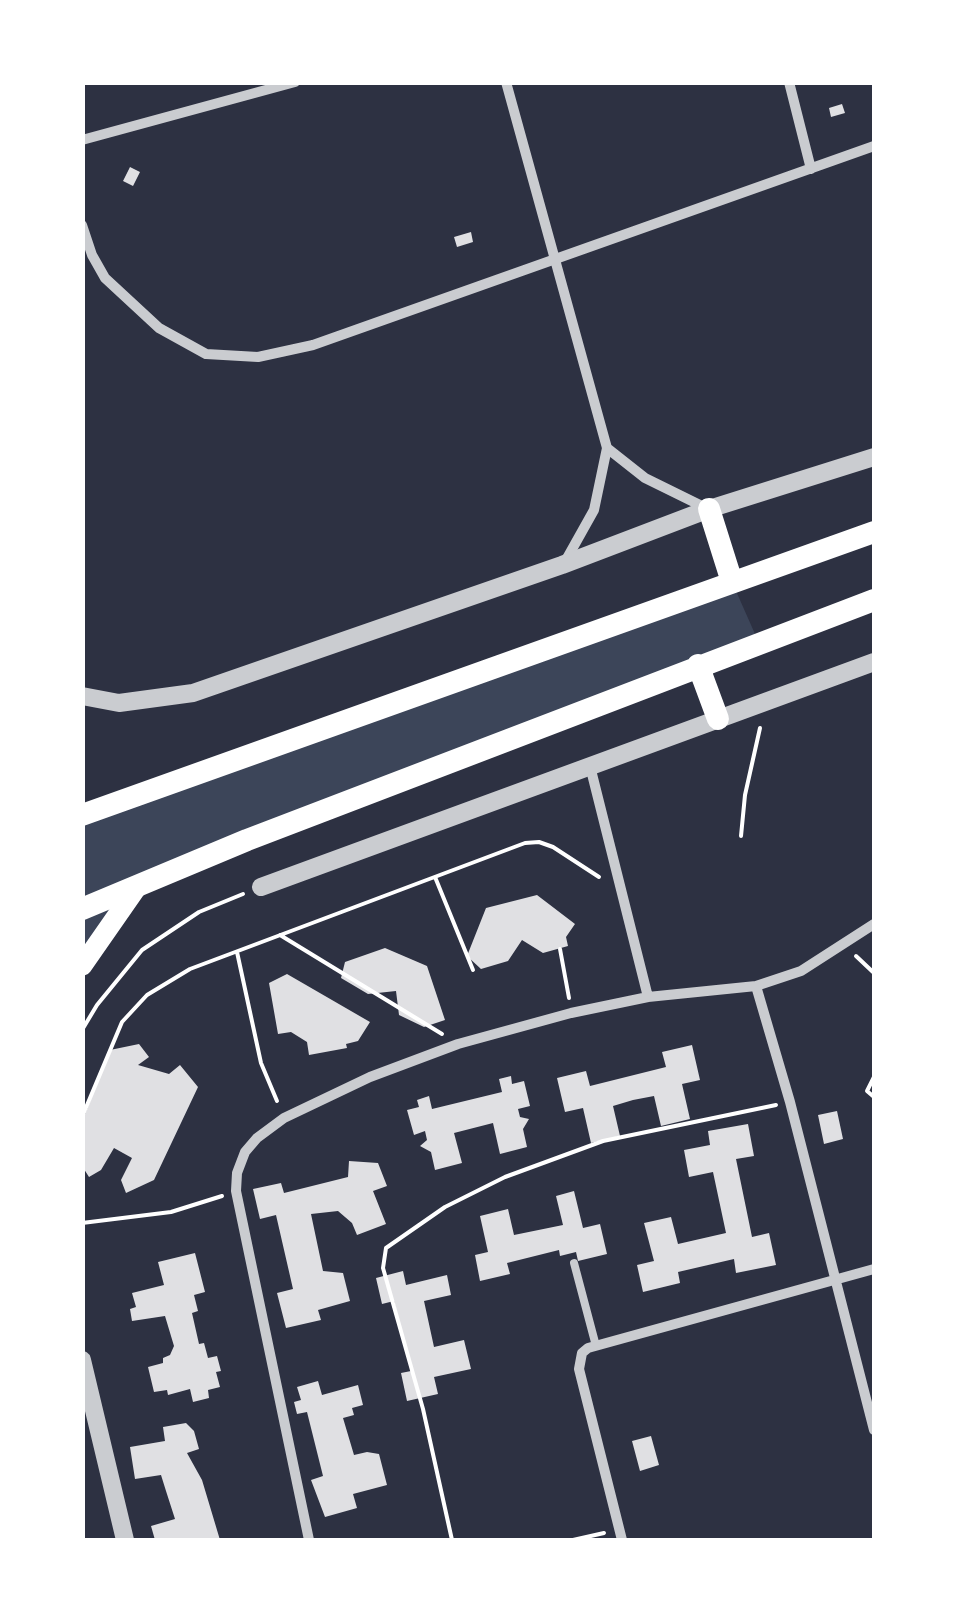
<!DOCTYPE html>
<style>
body{margin:0}
#map{position:relative;width:957px;height:1623px;overflow:hidden;background:#2d3142;font-family:"IBM Plex Sans",sans-serif}
canvas{display:block}
.frame{position:absolute;inset:0;border:85px solid #fff;pointer-events:none}
</style>
<div id="map">
<canvas width="957" height="1623"></canvas>
<div class="frame"></div>
</div>
<script>
const ctx = document.querySelector('canvas').getContext('2d');
ctx.lineJoin = 'round';
function fillPath(path, color) { ctx.fillStyle = color; ctx.fill(path, 'evenodd'); }
const toPath = rows => new Path2D(rows.map(r => 'M' + r).join(''));
function stroke(path, color, width, dash) { ctx.strokeStyle = color; ctx.lineWidth = width; ctx.lineCap = dash ? 'butt' : 'round'; ctx.setLineDash(dash || []); ctx.stroke(path); }
fillPath(toPath([
 [732,582,759,643,138,887,83,966,83,816]
]), '#3c4559');
fillPath(toPath([
 [842,104,845,113,831,117,829,108],
 [130,167,140,172,133,186,123,181],
 [471,232,473,242,457,247,454,237],
 [537,895,575,924,566,937,568,946,543,953,522,940,508,961,481,969,467,956,486,908],
 [385,948,427,966,445,1020,424,1027,399,1015,396,991,368,994,341,978,345,962],
 [287,974,370,1022,358,1041,346,1044,347,1048,309,1055,307,1042,291,1032,278,1034,269,983],
 [139,1044,149,1057,138,1065,169,1074,180,1065,198,1087,154,1180,126,1193,121,1180,132,1158,114,1148,101,1170,89,1177,82,1166,82,1122,110,1050],
 [692,1045,700,1080,682,1084,690,1119,661,1126,654,1096,633,1100,613,1106,620,1136,591,1143,583,1108,565,1112,557,1078,586,1071,590,1086,666,1067,662,1052],
 [511,1076,512,1084,524,1081,530,1106,518,1109,520,1117,529,1119,523,1129,527,1147,500,1154,493,1123,454,1133,462,1163,435,1170,431,1152,420,1146,427,1140,425,1131,414,1135,407,1110,419,1107,417,1100,429,1096,432,1109,502,1092,499,1079],
 [837,1111,843,1139,824,1144,818,1115],
 [748,1124,754,1156,736,1159,752,1237,769,1233,776,1265,736,1273,734,1259,678,1272,680,1283,643,1292,637,1265,654,1261,644,1223,671,1217,678,1244,726,1233,713,1172,689,1177,684,1150,710,1145,708,1131],
 [349,1161,378,1163,387,1186,373,1191,386,1224,357,1235,352,1223,338,1211,311,1214,323,1271,343,1273,350,1301,318,1310,321,1320,286,1328,277,1293,293,1289,276,1215,260,1219,253,1189,281,1183,284,1193,348,1177],
 [574,1191,583,1228,600,1224,607,1254,578,1261,576,1252,560,1256,559,1250,507,1263,510,1274,480,1281,475,1255,488,1252,480,1216,508,1209,514,1235,563,1225,556,1196],
 [195,1253,205,1292,194,1295,198,1311,192,1313,199,1344,204,1343,208,1358,217,1356,221,1371,216,1372,220,1387,208,1390,209,1398,193,1402,190,1389,168,1395,167,1390,154,1392,148,1367,163,1363,163,1358,170,1355,174,1346,165,1316,132,1321,130,1309,136,1307,132,1293,164,1285,158,1262],
 [403,1271,406,1285,447,1275,451,1295,424,1301,434,1347,464,1340,471,1369,434,1377,438,1394,407,1401,401,1373,411,1371,394,1301,382,1304,376,1278],
 [318,1381,322,1395,358,1385,363,1405,352,1408,354,1415,343,1418,354,1455,367,1452,379,1454,387,1485,353,1494,357,1508,325,1517,311,1480,323,1476,307,1412,297,1414,294,1402,301,1400,297,1387],
 [186,1423,194,1431,199,1449,187,1453,202,1480,220,1540,155,1540,151,1526,175,1519,166,1491,161,1475,135,1479,130,1447,165,1441,163,1427],
 [651,1436,659,1465,640,1471,632,1441]
]), '#e0e0e3');
stroke(toPath([
 [741,836,745,795,760,728],
 [435,877,473,970],
 [280,935,442,1034],
 [560,949,569,998],
 [237,952,261,1063,277,1101],
 [856,956,874,973],
 [82,1030,97,1005,142,950,199,912,243,894],
 [874,1077,867,1091,874,1097],
 [82,1117,122,1022,147,995,190,969,525,843,539,842,553,847,599,877],
 [82,1223,171,1212,222,1196],
 [452,1540,423,1409,383,1268,386,1248,445,1207,505,1177,603,1141,776,1105],
 [573,1540,604,1533]
]), '#fff', 4);
stroke(toPath([
 [574,1263,596,1346]
]), '#caccd0', 8);
stroke(toPath([
 [506,82,607,448,594,510,566,560],
 [789,82,811,169],
 [82,140,295,82],
 [82,225,92,255,105,278,159,328,206,354,258,357,313,345,874,146],
 [607,448,645,478,708,509],
 [590,766,648,997],
 [756,986,790,1102,874,1430],
 [309,1540,236,1191,237,1173,245,1152,257,1138,284,1118,370,1077,458,1044,571,1013,648,997,756,986,801,971,874,924],
 [622,1540,579,1369,582,1353,588,1348,874,1269]
]), '#caccd0', 10);
stroke(toPath([
 [82,696,119,703,193,693,562,565,709,509,874,457],
 [261,887,874,662],
 [82,1360,125,1540]
]), '#caccd0', 18);
stroke(toPath([
 [82,966,137,887]
]), '#fff', 20);
stroke(toPath([
 [709,509,732,582],
 [698,665,718,719],
 [82,815,874,532],
 [82,909,247,840,874,600]
]), '#fff', 22);
</script>
